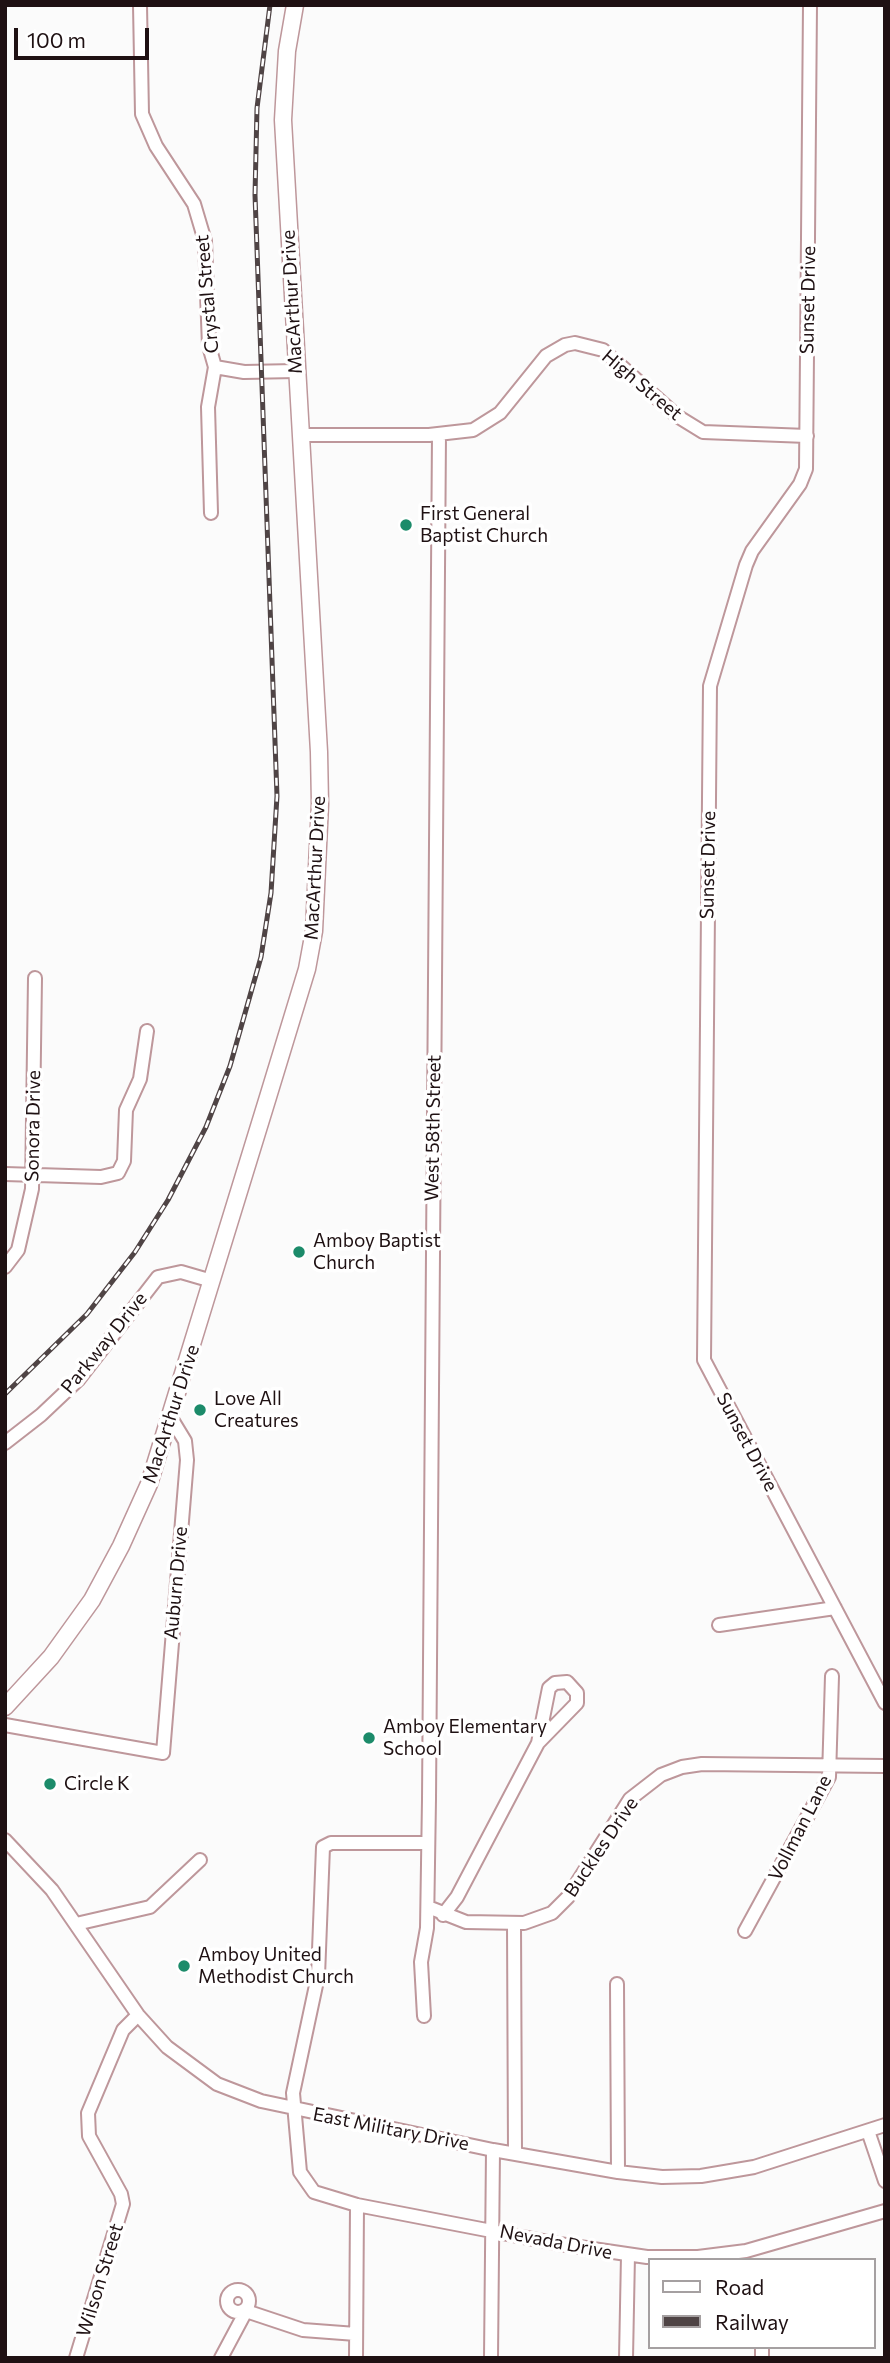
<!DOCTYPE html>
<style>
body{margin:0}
#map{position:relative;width:890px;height:2363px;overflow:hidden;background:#fbfbfb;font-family:Commissioner,sans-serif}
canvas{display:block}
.frame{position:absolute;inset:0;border:7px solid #1f1113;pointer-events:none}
.legend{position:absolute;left:648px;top:2258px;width:228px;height:91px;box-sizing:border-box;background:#fff;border:2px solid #a5a0a1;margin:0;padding:9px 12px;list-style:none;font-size:21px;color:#1f1113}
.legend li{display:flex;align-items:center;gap:14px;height:35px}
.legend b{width:35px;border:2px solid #a5a0a1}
.scale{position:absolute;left:14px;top:28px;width:135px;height:32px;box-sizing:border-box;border:4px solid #1f1113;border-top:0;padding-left:9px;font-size:21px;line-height:24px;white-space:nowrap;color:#1f1113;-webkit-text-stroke:5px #fff;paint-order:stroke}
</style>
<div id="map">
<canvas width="890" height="2363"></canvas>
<div class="frame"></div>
<ul class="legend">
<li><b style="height:9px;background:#fff"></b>Road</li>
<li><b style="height:9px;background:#4f4445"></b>Railway</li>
</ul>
<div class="scale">100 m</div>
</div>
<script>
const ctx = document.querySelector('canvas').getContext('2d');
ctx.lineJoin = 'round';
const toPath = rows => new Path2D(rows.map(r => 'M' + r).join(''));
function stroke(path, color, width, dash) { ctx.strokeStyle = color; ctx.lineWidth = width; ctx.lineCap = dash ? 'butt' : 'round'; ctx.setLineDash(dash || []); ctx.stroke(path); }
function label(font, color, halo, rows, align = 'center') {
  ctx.font = font + ' Commissioner,sans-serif'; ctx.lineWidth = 7; ctx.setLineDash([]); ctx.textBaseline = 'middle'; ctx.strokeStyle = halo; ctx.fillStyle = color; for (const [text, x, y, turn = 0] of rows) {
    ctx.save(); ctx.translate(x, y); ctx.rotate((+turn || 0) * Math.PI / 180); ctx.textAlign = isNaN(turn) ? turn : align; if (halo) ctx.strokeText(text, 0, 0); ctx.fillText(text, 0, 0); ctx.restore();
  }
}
const minor = toPath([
 [140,5,142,114,156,146,194,204,205,241,209,346,215,367,208,407,211,513],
 [810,5,806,469,800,484,752,551,746,565,710,686,704,1360,885,1703],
 [215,367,244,372,296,371],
 [301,435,429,435,473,430,500,413,546,356,565,345,575,343,603,350,677,416,703,432,807,436],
 [5,1174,101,1177,118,1173,124,1161,126,1110,140,1079,147,1031],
 [5,1267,18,1250,32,1189,35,978],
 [5,1443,41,1415,78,1380,158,1277,181,1272,212,1281],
 [719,1625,835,1608],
 [567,1682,577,1693,577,1703,538,1743,549,1688,555,1683,567,1682],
 [5,1725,163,1753,187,1460,185,1441,171,1418],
 [5,1840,52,1890,138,2015,167,2047,217,2084,261,2101,493,2150,618,2172,662,2177,701,2176,754,2167,885,2125],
 [428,1843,331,1843,323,1847,318,1976,293,2093,300,2172,314,2192,357,2205,559,2244,647,2257,698,2257,746,2251,885,2211],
 [428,1907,466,1922,524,1923,552,1913,568,1897,630,1799,661,1775,682,1767,702,1764,885,1766],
 [443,1915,457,1897,538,1743],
 [514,1923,515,2153],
 [76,1924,150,1907,200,1860],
 [745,1931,829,1777,832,1676],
 [617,1984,618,2172],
 [424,2016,421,1962,427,1928,429,1799,439,434],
 [868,2131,885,2181],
 '227 2301a11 11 0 1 1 22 0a11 11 0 1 1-22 0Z',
 [76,2358,123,2204,121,2194,89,2136,88,2113,123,2030,138,2015],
 [221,2358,245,2313,249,2312,303,2330,356,2334],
 [356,2358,357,2205],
 [491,2358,493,2150],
 [626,2358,628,2255],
 [762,2358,762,2347]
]);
const major = toPath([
 [5,1707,51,1657,92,1600,121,1546,149,1484,268,1097,307,969,314,931,320,804,319,752,283,120,287,51,295,5]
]);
stroke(minor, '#be979b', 16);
stroke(major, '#be979b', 19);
stroke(minor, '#fff', 12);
stroke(major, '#fff', 16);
const rail = toPath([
 [5,1394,87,1314,135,1252,168,1200,206,1127,230,1066,261,957,271,893,277,796,255,195,257,108,270,5]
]);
stroke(rail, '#4f4445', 5);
stroke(rail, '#fff', 2.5, [8]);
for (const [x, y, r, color] of [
 [406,525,7,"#1c8b6a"],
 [299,1252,7,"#1c8b6a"],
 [200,1410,7,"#1c8b6a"],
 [369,1738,7,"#1c8b6a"],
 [50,1784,7,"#1c8b6a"],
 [184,1966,7,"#1c8b6a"]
]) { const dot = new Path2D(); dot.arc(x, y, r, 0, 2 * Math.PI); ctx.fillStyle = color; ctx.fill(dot); stroke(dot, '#fff', 2.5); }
label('19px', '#1f1113', '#fff', [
 ["Crystal Street",207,294,-95],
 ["Sunset Drive",808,300,-89],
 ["MacArthur Drive",292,302,-93],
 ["High Street",642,385,40],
 ["Sunset Drive",708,865,-89],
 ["MacArthur Drive",315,868,-87],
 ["Sonora Drive",33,1126,-89],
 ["West 58th Street",433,1128,-89],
 ["Parkway Drive",104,1343,-51],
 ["MacArthur Drive",171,1414,-72],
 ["Sunset Drive",747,1442,62],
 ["Auburn Drive",176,1583,-85],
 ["Vollman Lane",800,1828,-63],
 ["Buckles Drive",601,1847,-56],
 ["East Military Drive",391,2129,11],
 ["Nevada Drive",556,2242,11],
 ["Wilson Street",100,2280,-73]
]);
label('19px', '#1f1113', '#fff', [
 ["First General",420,514],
 ["Baptist Church",420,536],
 ["Amboy Baptist",313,1241],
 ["Church",313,1263],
 ["Love All",214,1399],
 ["Creatures",214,1421],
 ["Amboy Elementary",383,1727],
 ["School",383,1749],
 ["Circle K",64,1784],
 ["Amboy United",198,1955],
 ["Methodist Church",198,1977]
], 'left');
</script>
